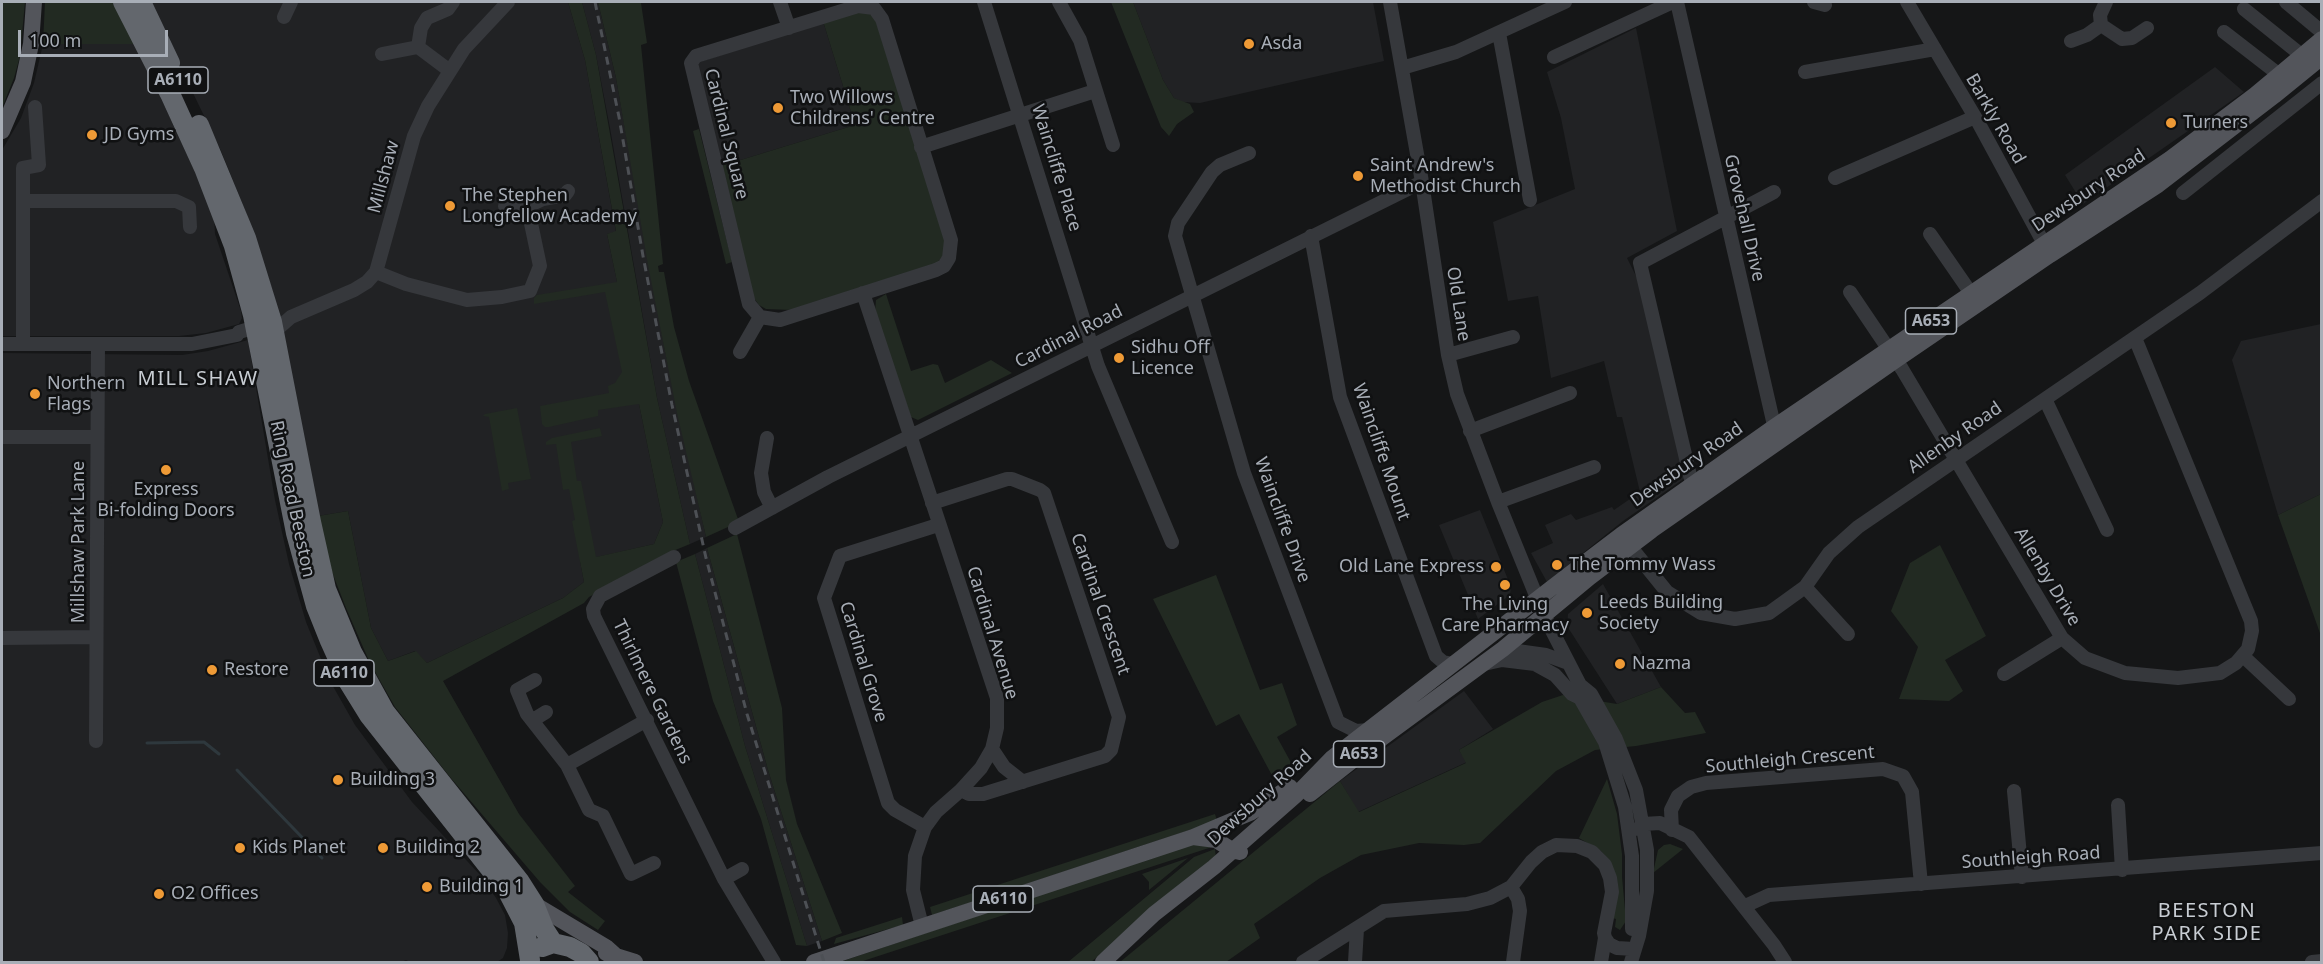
<!DOCTYPE html>
<style>
body{margin:0}
#map{position:relative;width:2323px;height:964px;overflow:hidden;background:#151617;font-family:"Noto Sans",sans-serif}
canvas{display:block}
.frame{position:absolute;inset:0;border:3px solid #a8aeb7;pointer-events:none}
.scale{position:absolute;left:18px;top:30px;width:150px;height:27px;box-sizing:border-box;border:3px solid #a8aeb7;border-top:0;padding-left:8px;font-size:18px;line-height:21px;white-space:nowrap;color:#a8aeb7;-webkit-text-stroke:4px #101112;paint-order:stroke}
</style>
<div id="map">
<canvas width="2323" height="964"></canvas>
<div class="frame"></div>
<div class="scale">100 m</div>
</div>
<script>
const ctx = document.querySelector('canvas').getContext('2d');
ctx.lineJoin = 'round';
function fillPath(path, color) { ctx.fillStyle = color; ctx.fill(path, 'evenodd'); }
const toPath = rows => new Path2D(rows.map(r => 'M' + r).join(''));
function stroke(path, color, width, dash) { ctx.strokeStyle = color; ctx.lineWidth = width; ctx.lineCap = dash ? 'butt' : 'round'; ctx.setLineDash(dash || []); ctx.stroke(path); }
function label(font, color, halo, rows, align = 'center') {
  ctx.font = font + ' "Noto Sans",sans-serif'; ctx.lineWidth = 5; ctx.setLineDash([]); ctx.textBaseline = 'middle'; ctx.strokeStyle = halo; ctx.fillStyle = color; for (const [text, x, y, turn = 0] of rows) {
    ctx.save(); ctx.translate(x, y); ctx.rotate((+turn || 0) * Math.PI / 180); ctx.textAlign = isNaN(turn) ? turn : align; if (halo) ctx.strokeText(text, 0, 0); ctx.fillText(text, 0, 0); ctx.restore();
  }
}
fillPath(toPath([
 [149,2,568,2,585,60,616,232,607,234,630,344,639,404,663,522,654,544,580,561,584,582,563,598,427,663,415,651,388,661,371,628,348,511,318,516,272,289,245,210,221,151],
 [582,2,598,2,616,78,665,350,706,537,690,544,657,398,610,128,596,55],
 [1133,2,1373,2,1384,61,1200,103,1182,102,1174,98,1163,80],
 [823,21,855,125,721,166,698,65,700,62],
 [1636,28,1677,231,1627,258,1638,280,1685,478,1623,521,1547,582,1531,553,1553,543,1545,525,1571,514,1576,520,1612,507,1614,510,1640,492,1622,417,1617,417,1604,361,1551,378,1538,296,1508,301,1493,222,1575,189,1561,118,1547,72],
 [43,44,136,44,214,213,215,234,241,311,242,318,239,324,206,333,179,336,2,336,2,150,21,118,34,83],
 [2215,67,2244,92,2083,204,2065,175],
 [2321,324,2321,494,2278,515,2232,360,2241,341],
 [248,340,275,500,289,564,306,622,330,681,355,725,412,802,482,877,496,898,505,915,508,933,507,948,503,958,497,962,410,962,406,960,401,962,2,962,2,353,182,355,208,351],
 [1480,510,1511,587,1510,595,1478,619,1439,525],
 [707,548,768,770,822,941,807,946,745,746,695,554],
 [1603,584,1661,687,1617,704,1567,626,1568,614],
 [1464,691,1493,729,1459,750,1467,762,1358,812,1340,781]
]), '#212224');
fillPath(toPath([
 [2,2,25,2,20,56,14,78,2,108],
 [45,2,118,2,136,44,43,44],
 [568,2,582,2,596,55,657,398,690,544,673,551,589,597,584,603,443,681,519,814,575,886,568,892,605,921,598,930,570,912,540,882,450,777,395,707,370,663,346,608,332,572,318,516,348,511,371,628,388,661,416,651,427,663,563,598,584,582,572,521,575,520,569,489,563,490,556,444,546,445,546,442,552,438,600,428,602,436,571,442,577,481,581,481,596,557,654,544,663,522,639,404,598,410,598,416,549,427,545,427,542,424,540,406,609,393,608,386,615,383,622,372,605,292,534,304,534,298,537,295,617,282,607,234,616,231,585,60],
 [598,2,640,2,641,3,647,43,641,45,663,264,658,266,659,272,664,272,674,327,689,381,739,522,706,537,677,413,648,265,616,78],
 [1111,2,1133,2,1163,80,1174,98,1190,104,1194,112,1177,124,1169,136,1161,127],
 [858,10,870,14,875,18,946,241,944,255,935,265,792,310,766,309,759,305,751,294,721,166,855,125,823,21],
 [699,129,732,262,726,264,693,131],
 [886,294,911,371,933,364,938,365,945,383,991,360,1012,373,918,420,911,417,875,312,876,300],
 [517,408,531,479,508,483,509,489,502,491,489,417,483,416,485,414],
 [2321,494,2321,636,2278,515],
 [737,534,782,708,786,780,797,824,842,933,822,941,768,770,707,548],
 [1940,545,1986,636,1945,660,1963,691,1949,701,1899,699,1918,647,1891,611,1910,563],
 [695,554,745,746,807,946,796,945,761,819,713,701,676,562],
 [1216,575,1260,690,1282,683,1297,725,1277,737,1294,768,1275,781,1239,714,1216,726,1153,599],
 [1661,687,1685,713,1695,712,1706,733,1636,746,1595,750,1556,771,1480,843,1464,845,1419,843,1361,855,1320,878,1254,924,1260,938,1226,962,1120,962,1340,781,1359,812,1466,763,1459,750,1542,702,1563,695,1617,704],
 [1607,779,1617,814,1622,854,1622,877,1626,921,1620,930,1615,927,1616,919,1612,918,1610,862,1601,851,1579,838],
 [1215,814,1217,821,932,915,930,907],
 [1191,844,1215,846,860,962,840,962],
 [1670,844,1683,849,1653,873,1658,850,1664,845],
 [1215,849,1216,859,1091,962,1068,962,1194,857],
 [1188,858,1149,890,1149,882,1142,874],
 [902,917,903,925,834,944,836,938]
]), '#222a22');
stroke(toPath([
 [147,743,204,742,219,754],
 [237,770,322,858]
]), '#2e383d', 3);
stroke(toPath([
 [780,2,789,28],
 [984,2,1098,366,1172,542],
 [1059,2,1080,40,1113,145],
 [1390,2,1422,182,1448,355,1457,394,1498,502,1544,615,1580,685,1591,694,1616,739,1636,790,1647,850,1647,891,1639,936,1631,962],
 [1677,2,1776,434],
 [1814,2,1825,5],
 [1907,2,1978,122,2049,253],
 [2286,2,2322,32],
 [858,6,874,8,882,19,951,240,949,258,944,266,936,270,780,320,760,317,749,304,691,63,696,56,858,6],
 [2244,9,2310,62],
 [284,17,291,2],
 [2101,25,2122,39,2132,38,2147,28],
 [2224,32,2286,80],
 [1499,33,1530,200],
 [2071,41,2087,35,2101,25,2100,15,2106,2],
 [418,47,421,28,427,18,448,9,453,2],
 [382,54,418,47,450,71],
 [1554,57,1673,2],
 [1402,68,1456,52,1565,2],
 [1805,72,1935,49],
 [921,147,1095,91],
 [1249,153,1220,165,1212,172,1178,223,1175,236,1244,473,1338,722,1356,731,1369,730],
 [1835,178,1975,117],
 [2183,193,2322,83],
 [24,201,176,201,189,207,190,227],
 [526,207,543,199,565,195,568,191],
 [1930,234,1977,302],
 [1311,236,1340,397,1436,656,1443,662,1453,664],
 [376,272,406,284,467,300,502,297,530,291,540,266,529,214,526,207,522,205,505,206],
 [1850,292,1902,369,2062,638,2085,658,2125,673,2178,678,2220,673,2236,663,2248,649,2252,631,2251,621,2135,338],
 [863,293,997,698,997,728,992,749,981,768,961,790,936,812,925,827,915,856,913,890,922,926],
 [275,331,291,317,354,290,367,282,376,272,414,136,428,106,464,49,508,2],
 [2,344,192,344,237,335,239,332,256,327],
 [23,344,23,168,39,165,35,107],
 [740,352,760,317],
 [1448,355,1513,337],
 [2045,399,2107,530],
 [1470,431,1570,393],
 [2,437,97,437],
 [767,438,761,473,764,492,772,508],
 [1692,484,1640,263,1774,192],
 [1498,502,1594,467],
 [932,503,1007,479,1012,479,1040,490,1044,493,1119,717,1111,750,1105,756,983,794,969,794,961,790],
 [735,528,828,477,1422,182],
 [1625,540,1667,592,1701,613,1735,619,1769,613,1805,587,1829,553,1858,527,2200,293,2322,201],
 [674,557,600,596,593,609,594,616,724,879,774,962],
 [1805,587,1848,634],
 [2,638,96,637],
 [1503,649,1546,655,1568,663],
 [2243,656,2289,699],
 [1484,664,1502,660,1535,664,1555,675,1572,694,1580,698],
 [2004,674,2062,638],
 [535,680,517,690,527,714,567,765,589,810,603,816,631,874,654,863],
 [1580,685,1580,698,1605,742,1625,807,1632,856,1632,929],
 [533,720,546,712],
 [96,741,98,344],
 [992,749,1004,767,1023,782],
 [567,765,647,720],
 [2014,791,2022,877],
 [2118,805,2122,870],
 [925,827,895,810,888,803,824,598,840,556,938,525],
 [1638,829,1643,824,1660,823,1689,837,1774,945,1785,962],
 [1672,830,1671,810,1678,796,1691,787,1706,783,1883,769,1903,776,1912,792,1921,884],
 [724,879,742,869],
 [1511,887,1518,899,1520,911,1513,962],
 [1745,906,1769,895,2322,853],
 [1303,962,1384,911,1467,904,1490,898,1511,887,1531,862,1542,852,1556,845,1577,846,1592,852,1605,865,1610,878,1612,892,1604,933,1605,938,1609,944,1617,948,1634,949],
 [1355,962,1357,929],
 [1601,962,1605,938],
 [2312,962,2322,961]
]), '#36383c', 14);
stroke(toPath([
 [2,131,23,82,31,44,34,2],
 [1310,794,1367,749,1503,649,1590,577,1652,530,1896,360,2050,255,2158,185,2274,96,2322,57],
 [1193,837,1216,840,1232,850,1240,852],
 [534,904,606,947,616,956],
 [606,953,635,962],
 [814,962,1193,837,1250,813,1290,787],
 [1103,962,1154,914,1214,867,1296,795,1332,758,1567,576,1621,535,1774,427,2170,159,2255,95,2322,39]
]), '#53555b', 16);
stroke(toPath([
 [123,2,171,96,204,168,234,246,253,315,296,533,316,606,330,641,348,681,369,715,507,890,524,923,530,960],
 [141,2,170,63],
 [199,125,246,238,272,322,311,522,326,589,352,652,385,712,520,882,534,904,544,929,553,943],
 [542,947,553,943,570,947,581,953,589,962]
]), '#63676d', 20);
stroke(toPath([
 [595,2,619,117,643,256,672,405,706,558,747,714,824,962]
]), '#4d5055', 3, [8, 6]);
for (const [x, y, r, color] of [
 [1249,44,6,"#ee9a36"],
 [778,108,6,"#ee9a36"],
 [2171,123,6,"#ee9a36"],
 [92,135,6,"#ee9a36"],
 [1358,176,6,"#ee9a36"],
 [450,206,6,"#ee9a36"],
 [1119,358,6,"#ee9a36"],
 [35,394,6,"#ee9a36"],
 [166,470,6,"#ee9a36"],
 [1557,565,6,"#ee9a36"],
 [1496,567,6,"#ee9a36"],
 [1505,585,6,"#ee9a36"],
 [1587,613,6,"#ee9a36"],
 [1620,664,6,"#ee9a36"],
 [212,670,6,"#ee9a36"],
 [338,780,6,"#ee9a36"],
 [240,848,6,"#ee9a36"],
 [383,848,6,"#ee9a36"],
 [427,887,6,"#ee9a36"],
 [159,894,6,"#ee9a36"]
]) { const dot = new Path2D(); dot.arc(x, y, r, 0, 2 * Math.PI); ctx.fillStyle = color; ctx.fill(dot); stroke(dot, '#101112', 2); }
for (const [x, y, w] of [
 [178,80,60],
 [1931,321,51],
 [344,673,60],
 [1359,754,51],
 [1003,899,60]
]) { const box = new Path2D(); box.roundRect(x - w / 2, y - 13, w, 26, 4.5); ctx.fillStyle = '#101112'; ctx.fill(box); stroke(box, '#a8aeb7', 1.5); }
label('bold 16px', '#a8aeb7', null, [
 ["A6110",178,80],
 ["A653",1931,321],
 ["A6110",344,673],
 ["A653",1359,754],
 ["A6110",1003,899]
]);
label('18px', '#a8aeb7', '#101112', [
 ["Asda",1261,44],
 ["Two Willows",790,98],
 ["Childrens' Centre",790,119],
 ["Turners",2183,123],
 ["JD Gyms",104,135],
 ["Saint Andrew's",1370,166],
 ["Methodist Church",1370,187],
 ["The Stephen",462,196],
 ["Longfellow Academy",462,217],
 ["Sidhu Off",1131,348],
 ["Licence",1131,369],
 ["Northern",47,384],
 ["Flags",47,405],
 ["Express",166,490,"center"],
 ["Bi-folding Doors",166,511,"center"],
 ["The Tommy Wass",1569,565],
 ["Old Lane Express",1484,567,"right"],
 ["Leeds Building",1599,603],
 ["Society",1599,624],
 ["The Living",1505,605,"center"],
 ["Care Pharmacy",1505,626,"center"],
 ["Nazma",1632,664],
 ["Restore",224,670],
 ["Building 3",350,780],
 ["Kids Planet",252,848],
 ["Building 2",395,848],
 ["Building 1",439,887],
 ["O2 Offices",171,894]
], 'left');
label('18px', '#a8aeb7', '#101112', [
 ["Barkly Road",1995,119,60],
 ["Cardinal Square",726,134,76],
 ["Waincliffe Place",1056,168,73],
 ["Millshaw",384,177,-75],
 ["Dewsbury Road",2089,191,-34],
 ["Grovehall Drive",1744,218,77],
 ["Old Lane",1458,304,81],
 ["Cardinal Road",1069,337,-27],
 ["Allenby Road",1955,438,-35],
 ["Waincliffe Mount",1381,452,71],
 ["Dewsbury Road",1687,465,-35],
 ["Ring Road Beeston",292,499,78],
 ["Waincliffe Drive",1282,520,70],
 ["Millshaw Park Lane",79,542,-90],
 ["Allenby Drive",2047,577,59],
 ["Cardinal Crescent",1100,604,71],
 ["Cardinal Avenue",992,633,73],
 ["Cardinal Grove",863,662,73],
 ["Thirlmere Gardens",652,692,64],
 ["Southleigh Crescent",1790,760,-5],
 ["Dewsbury Road",1260,798,-42],
 ["Southleigh Road",2031,858,-4]
]);
ctx.letterSpacing = '1.5px';
label('20px', '#c8cdd3', '#101112', [
 ["MILL SHAW",198,379],
 ["BEESTON",2207,911],
 ["PARK SIDE",2207,934]
]);
ctx.letterSpacing = '0px';
</script>
